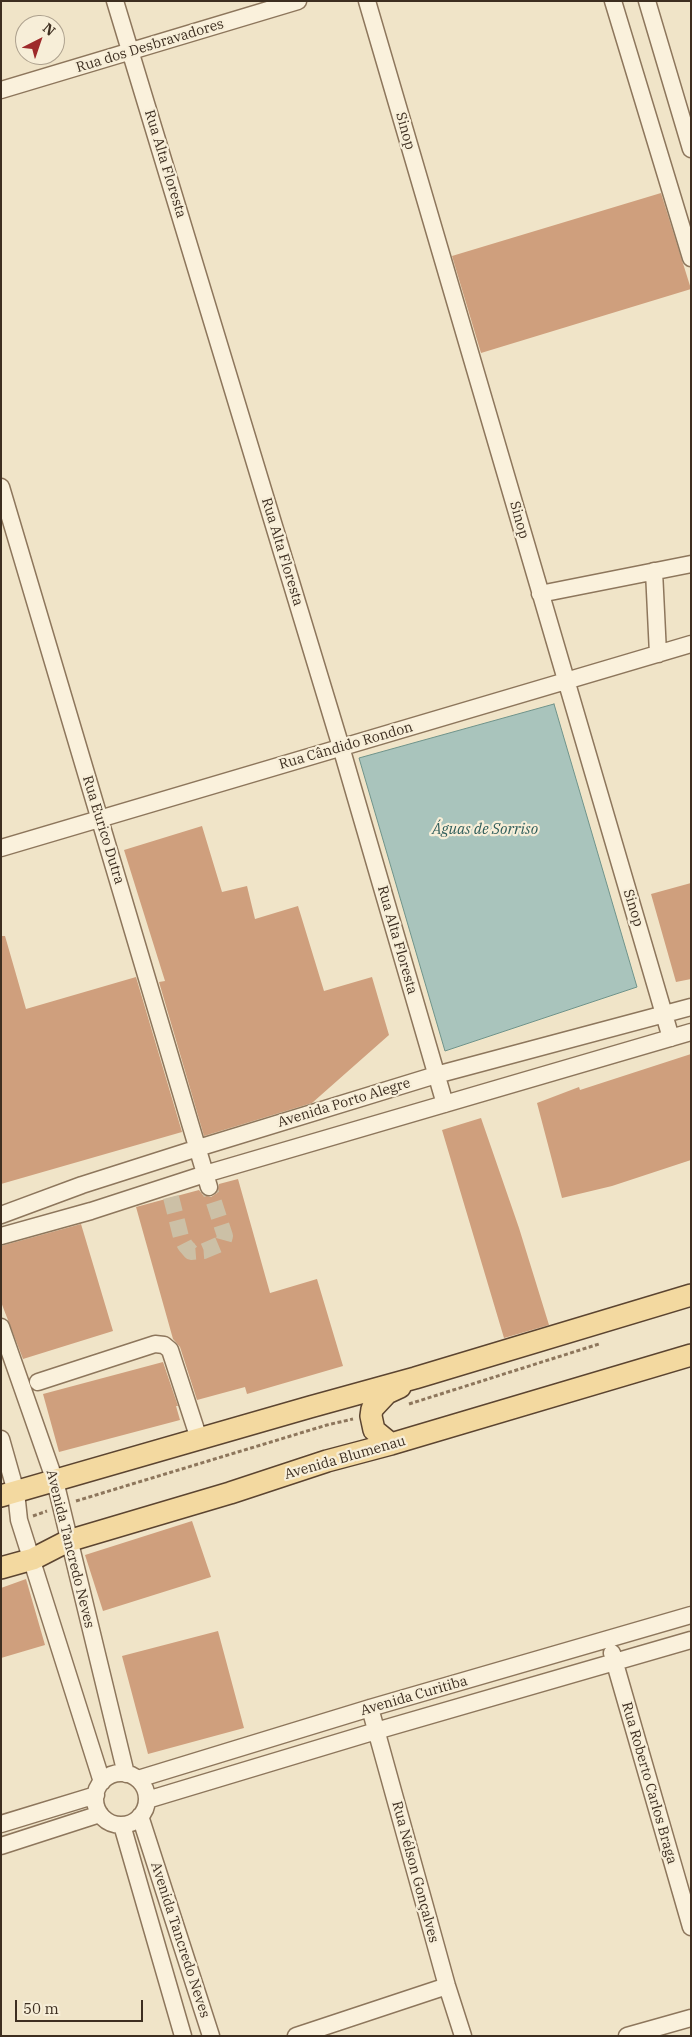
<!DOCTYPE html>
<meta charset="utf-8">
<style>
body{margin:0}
#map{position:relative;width:692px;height:2037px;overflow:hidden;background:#f0e4c8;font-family:"IBM Plex Serif",serif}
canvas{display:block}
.frame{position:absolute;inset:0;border:2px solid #3d2e20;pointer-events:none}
.north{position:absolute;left:15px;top:15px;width:50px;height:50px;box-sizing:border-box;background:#f7eed8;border:1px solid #ada18e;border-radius:50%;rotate:41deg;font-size:14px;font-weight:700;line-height:20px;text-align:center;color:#3d2e20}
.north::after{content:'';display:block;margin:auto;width:18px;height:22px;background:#9e2a2b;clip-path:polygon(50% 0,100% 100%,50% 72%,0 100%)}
.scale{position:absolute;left:15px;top:2000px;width:128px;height:22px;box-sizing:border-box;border:2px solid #3d2e20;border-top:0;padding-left:6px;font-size:15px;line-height:18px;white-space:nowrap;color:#3d2e20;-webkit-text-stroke:4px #f7eed8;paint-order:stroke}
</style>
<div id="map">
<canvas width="692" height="2037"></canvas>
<div class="frame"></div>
<div class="north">N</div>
<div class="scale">50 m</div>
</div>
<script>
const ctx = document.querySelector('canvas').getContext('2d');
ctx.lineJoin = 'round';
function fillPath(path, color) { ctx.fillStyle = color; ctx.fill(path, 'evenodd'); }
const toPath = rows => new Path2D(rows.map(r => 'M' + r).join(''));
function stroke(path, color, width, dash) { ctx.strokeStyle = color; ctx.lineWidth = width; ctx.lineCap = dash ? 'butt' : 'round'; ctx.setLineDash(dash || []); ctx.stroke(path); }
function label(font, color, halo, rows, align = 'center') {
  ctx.font = font + ' "IBM Plex Serif",serif'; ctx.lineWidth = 4.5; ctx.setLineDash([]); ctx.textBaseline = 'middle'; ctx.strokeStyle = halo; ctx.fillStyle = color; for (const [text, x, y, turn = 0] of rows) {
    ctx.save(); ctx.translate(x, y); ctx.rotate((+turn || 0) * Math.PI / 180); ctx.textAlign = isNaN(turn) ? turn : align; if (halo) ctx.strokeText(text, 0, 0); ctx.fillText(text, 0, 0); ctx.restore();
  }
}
const water = toPath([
 [554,704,637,987,445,1051,359,758,554,704]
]);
fillPath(water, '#a9c4bc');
stroke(water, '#6f938a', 1);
fillPath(toPath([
 [661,193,691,289,481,353,452,256],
 [202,826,222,892,247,886,255,919,298,906,324,991,372,977,389,1035,312,1103,204,1136,159,982,165,981,124,850],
 [691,883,691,979,676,982,651,894],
 [1,936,5,936,26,1009,136,977,182,1132,1,1184],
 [691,1054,691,1160,612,1186,562,1198,537,1103,579,1087,580,1090],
 [481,1118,519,1228,549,1325,504,1338,442,1130],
 [238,1179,270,1293,317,1279,343,1366,247,1394,245,1387,197,1400,180,1347,173,1339,136,1207,199,1190,203,1195,211,1197,217,1193,219,1184],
 [81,1224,113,1331,23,1359,1,1302,1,1246],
 [163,1362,178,1406,176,1406,180,1420,59,1452,43,1394],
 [192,1521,211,1577,103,1611,85,1555],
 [26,1579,45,1645,1,1658,1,1588],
 [218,1631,244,1728,148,1754,122,1656]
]), '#cf9f7d');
stroke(toPath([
 [171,1197,181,1237,185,1245,191,1252,204,1251,223,1243,225,1236,209,1187]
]), '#ccc0a6', 16, [16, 8]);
const minor = toPath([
 [115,1,341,747,445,1104],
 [367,1,671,1038],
 [613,1,691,258],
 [647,1,691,149],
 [1,90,298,1],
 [1,487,209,1187],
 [654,571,658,654],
 [540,594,691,564],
 [1,848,691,644],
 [1,1215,82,1185,198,1148,436,1075,691,1007],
 [1,1236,91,1211,205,1174,691,1032],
 [1,1327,55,1481,126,1774],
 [38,1382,155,1344,164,1345,170,1350,199,1439],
 [1,1439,16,1492,19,1520,102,1782],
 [612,1653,691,1927],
 [370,1708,447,1986,463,2036],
 '95 1799a26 26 0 1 1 52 0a26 26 0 1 1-52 0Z',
 [138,1779,370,1708,691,1615],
 [147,1800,376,1731,691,1640],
 [140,1816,211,2036],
 [1,1824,96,1795],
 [122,1825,183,2036],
 [1,1846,100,1814],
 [296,2036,447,1986],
 [627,2036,691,2018]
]);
const major = toPath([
 [391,1444,374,1430,371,1416,372,1409,387,1393,400,1387],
 [1,1496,310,1407,415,1378,691,1295],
 [1,1568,33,1559,68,1541,230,1493,327,1461,391,1444,691,1355]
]);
stroke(minor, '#8d765c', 19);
stroke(major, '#5b4430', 24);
stroke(toPath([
 [409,1404,599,1344],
 [76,1501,327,1425,353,1419],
 [33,1516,47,1511]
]), '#8d765c', 3, [4, 2.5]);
stroke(minor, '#faf1dc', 16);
stroke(major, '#f3d9a0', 21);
label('14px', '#3d2e20', '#f7eed8', [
 ["Rua dos Desbravadores",150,46,-17],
 ["Sinop",405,131,74],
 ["Rua Alta Floresta",165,164,73],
 ["Sinop",519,520,74],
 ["Rua Alta Floresta",282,552,73],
 ["Rua Cândido Rondon",346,746,-16],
 ["Rua Eurico Dutra",103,830,73],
 ["Sinop",633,908,73],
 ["Rua Alta Floresta",397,940,74],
 ["Avenida Porto Alegre",344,1103,-17],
 ["Avenida Blumenau",345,1458,-16],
 ["Avenida Tancredo Neves",70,1549,76],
 ["Avenida Curitiba",414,1696,-16],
 ["Rua Roberto Carlos Braga",649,1783,74],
 ["Rua Nélson Gonçalves",415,1872,75],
 ["Avenida Tancredo Neves",180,1940,72]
]);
label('italic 15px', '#2f5d5a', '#f7eed8', [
 ["Águas de Sorriso",485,830]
]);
</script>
